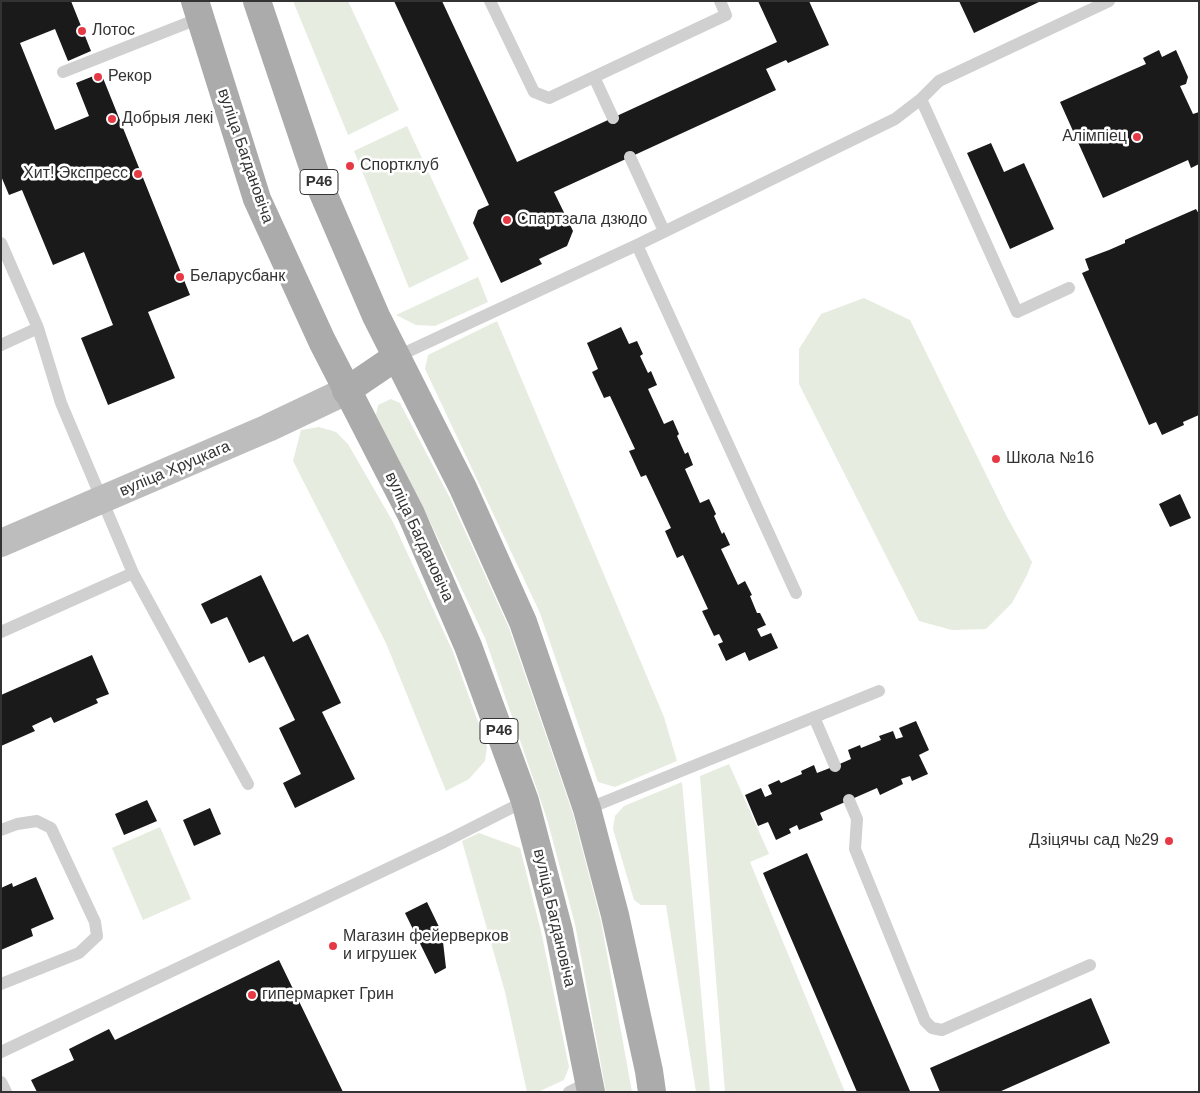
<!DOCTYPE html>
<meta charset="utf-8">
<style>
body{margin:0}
#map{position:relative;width:1200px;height:1093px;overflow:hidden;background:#fff;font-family:Helvetica,sans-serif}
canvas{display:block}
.frame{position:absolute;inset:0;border:2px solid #333;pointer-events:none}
</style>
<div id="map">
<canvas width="1200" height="1093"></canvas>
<div class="frame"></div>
</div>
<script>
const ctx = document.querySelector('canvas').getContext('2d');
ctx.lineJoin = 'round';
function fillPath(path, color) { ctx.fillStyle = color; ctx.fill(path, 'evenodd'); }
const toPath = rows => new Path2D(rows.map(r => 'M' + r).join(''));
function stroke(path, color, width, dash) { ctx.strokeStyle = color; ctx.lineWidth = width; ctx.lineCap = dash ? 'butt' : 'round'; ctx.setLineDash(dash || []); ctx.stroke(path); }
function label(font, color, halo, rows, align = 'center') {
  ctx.font = font + ' Helvetica,sans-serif'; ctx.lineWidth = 5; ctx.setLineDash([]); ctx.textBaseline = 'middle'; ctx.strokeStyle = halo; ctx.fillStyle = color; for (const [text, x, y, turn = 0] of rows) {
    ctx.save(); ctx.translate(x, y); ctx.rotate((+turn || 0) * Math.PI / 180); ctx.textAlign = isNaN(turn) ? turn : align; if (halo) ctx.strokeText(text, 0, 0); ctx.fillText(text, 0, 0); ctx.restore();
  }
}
fillPath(toPath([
 [293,1,348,1,399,110,348,135],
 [407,126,469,259,409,288,354,151],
 [478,277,488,302,435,326,416,325,396,315],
 [864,298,910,320,1006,515,1032,562,1027,575,1012,603,986,629,952,630,919,621,799,384,799,349,821,314],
 [497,321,664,717,677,761,615,787,598,782,540,613,425,369,428,355],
 [391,399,400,403,450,498,509,628,573,814,601,921,632,1092,606,1092,575,924,547,819,485,638,424,509,376,415,378,405],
 [319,427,336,432,348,444,393,522,453,652,487,747,485,761,469,779,446,791,386,643,293,461,301,430],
 [729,764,769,854,750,862,845,1092,725,1092,700,776],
 [682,782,710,1092,696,1092,666,905,641,905,634,900,613,829,615,816,624,806],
 [160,827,191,899,143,920,112,848],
 [479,833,520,848,541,931,569,1067,564,1080,538,1092,527,1092,505,992,462,841]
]), '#e6ecdf');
fillPath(toPath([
 [1,1,71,1,91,51,68,61,55,29,20,43,55,130,89,116,76,83,101,73,190,295,148,312,175,378,108,405,81,338,113,325,84,252,53,265,22,190,9,195,1,176],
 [394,1,442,1,517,162,777,42,758,1,809,1,829,45,788,63,786,60,766,69,776,90,554,192,573,231,567,246,539,259,542,264,501,283,473,223,478,210,489,205],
 [959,1,1041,1,974,33],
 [1159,50,1162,57,1176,50,1188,77,1186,84,1180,86,1193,114,1199,112,1199,164,1191,168,1188,160,1103,198,1060,102,1146,64,1143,58],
 [991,143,1004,172,1024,163,1054,229,1010,249,967,153],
 [1196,209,1199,214,1199,415,1183,422,1184,425,1162,435,1156,422,1149,425,1082,273,1089,270,1085,259,1109,250,1125,243,1125,240],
 [621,327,629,344,637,341,643,354,640,356,648,373,651,371,657,385,648,389,664,424,673,420,679,434,677,436,685,454,688,452,693,465,685,469,700,503,709,499,716,514,714,516,722,534,724,532,730,545,721,549,738,585,745,581,752,595,750,596,757,613,760,613,766,625,757,629,761,637,771,633,778,648,749,661,745,652,726,661,718,644,723,642,719,634,714,636,702,611,708,609,683,555,677,558,665,531,671,528,646,475,641,477,629,451,635,449,610,396,604,398,592,372,598,369,587,343],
 [1180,494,1191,518,1170,527,1159,504],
 [261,575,293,642,308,634,341,703,322,712,355,779,295,808,283,783,301,774,279,728,295,720,264,656,249,663,227,617,211,624,201,604],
 [92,655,109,694,96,699,98,703,54,723,51,717,32,726,35,731,1,746,1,695],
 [916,721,929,750,919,755,928,774,912,781,910,776,901,779,903,784,880,795,877,788,820,813,823,820,799,830,797,825,789,829,791,833,776,840,768,822,758,826,745,795,761,788,765,797,772,794,768,785,779,780,781,783,802,774,801,771,814,765,817,773,835,766,851,759,848,750,860,745,861,748,881,740,879,736,893,731,896,739,903,737,899,728],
 [147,800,157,821,124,835,115,814],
 [210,808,221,834,194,846,183,820],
 [807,853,910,1091,908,1092,857,1092,763,873],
 [36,877,54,919,31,929,33,936,1,950,1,888,12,883,13,887],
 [427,902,442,933,446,968,435,974,405,913],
 [279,960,343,1092,37,1092,31,1080,74,1060,69,1049,109,1029,115,1040],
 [1091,998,1110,1043,999,1092,940,1092,930,1068]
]), '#1a1a1a');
stroke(toPath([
 [490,1,534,92,549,98,726,15,720,1],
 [63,72,200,18],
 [594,77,613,118],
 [921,99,1017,312,1069,288],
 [630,157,664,231],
 [1,243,38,328,61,403,133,573,248,784],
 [637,245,796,593],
 [1,345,38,328],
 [396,357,637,245,895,119,921,99,939,81,1109,1],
 [1,632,133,573],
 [814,717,835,766],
 [849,800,857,819,855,849,925,1021,932,1028,942,1030,1090,965],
 [587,809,879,691],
 [1,830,17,824,37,821,51,828,95,922,97,936,79,953,1,984],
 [1,1052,444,842,525,801],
 [1,1082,6,1092],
 [569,1092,589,1082]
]), '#d0d0d0', 12);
stroke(toPath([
 [1,543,268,428,346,391]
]), '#bdbdbd', 28);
stroke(toPath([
 [195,1,257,199,322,341,411,514,468,646,525,801,559,931,591,1092],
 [257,1,317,179,376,316,463,488,523,622,587,809,615,915,649,1071,652,1092],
 [346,391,396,357]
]), '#ababab', 28);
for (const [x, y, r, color] of [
 [82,31,5,"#e63946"],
 [98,77,5,"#e63946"],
 [112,119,5,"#e63946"],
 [1137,137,5,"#e63946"],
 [350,166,5,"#e63946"],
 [138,174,5,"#e63946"],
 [507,220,5,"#e63946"],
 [180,277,5,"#e63946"],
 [996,459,5,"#e63946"],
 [1169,841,5,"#e63946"],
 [333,946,5,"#e63946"],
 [252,995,5,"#e63946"]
]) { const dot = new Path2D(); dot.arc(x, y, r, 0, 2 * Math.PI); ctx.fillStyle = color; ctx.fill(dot); stroke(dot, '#fff', 2); }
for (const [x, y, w] of [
 [319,182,38],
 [499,731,38]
]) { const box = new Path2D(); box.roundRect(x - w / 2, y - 12.5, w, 25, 4); ctx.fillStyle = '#fff'; ctx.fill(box); stroke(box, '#333', 1); }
label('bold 15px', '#333', null, [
 ["Р46",319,182],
 ["Р46",499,731]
]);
label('16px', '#333', '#fff', [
 ["Лотос",92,31],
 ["Рекор",108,77],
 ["Добрыя лекі",122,119],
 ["Алімпіец",1127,137,"right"],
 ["Спортклуб",360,166],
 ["Хит! Экспресс",128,174,"right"],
 ["Спартзала дзюдо",517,220],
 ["Беларусбанк",190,277],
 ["Школа №16",1006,459],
 ["Дзіцячы сад №29",1159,841,"right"],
 ["Магазин фейерверков",343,937],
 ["и игрушек",343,955],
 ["гипермаркет Грин",262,995]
], 'left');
label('16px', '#333', '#fff', [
 ["вуліца Багдановіча",245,156,71],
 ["вуліца Хруцкага",175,469,-23],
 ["вуліца Багдановіча",419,537,65],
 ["вуліца Багдановіча",554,918,77]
]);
</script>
